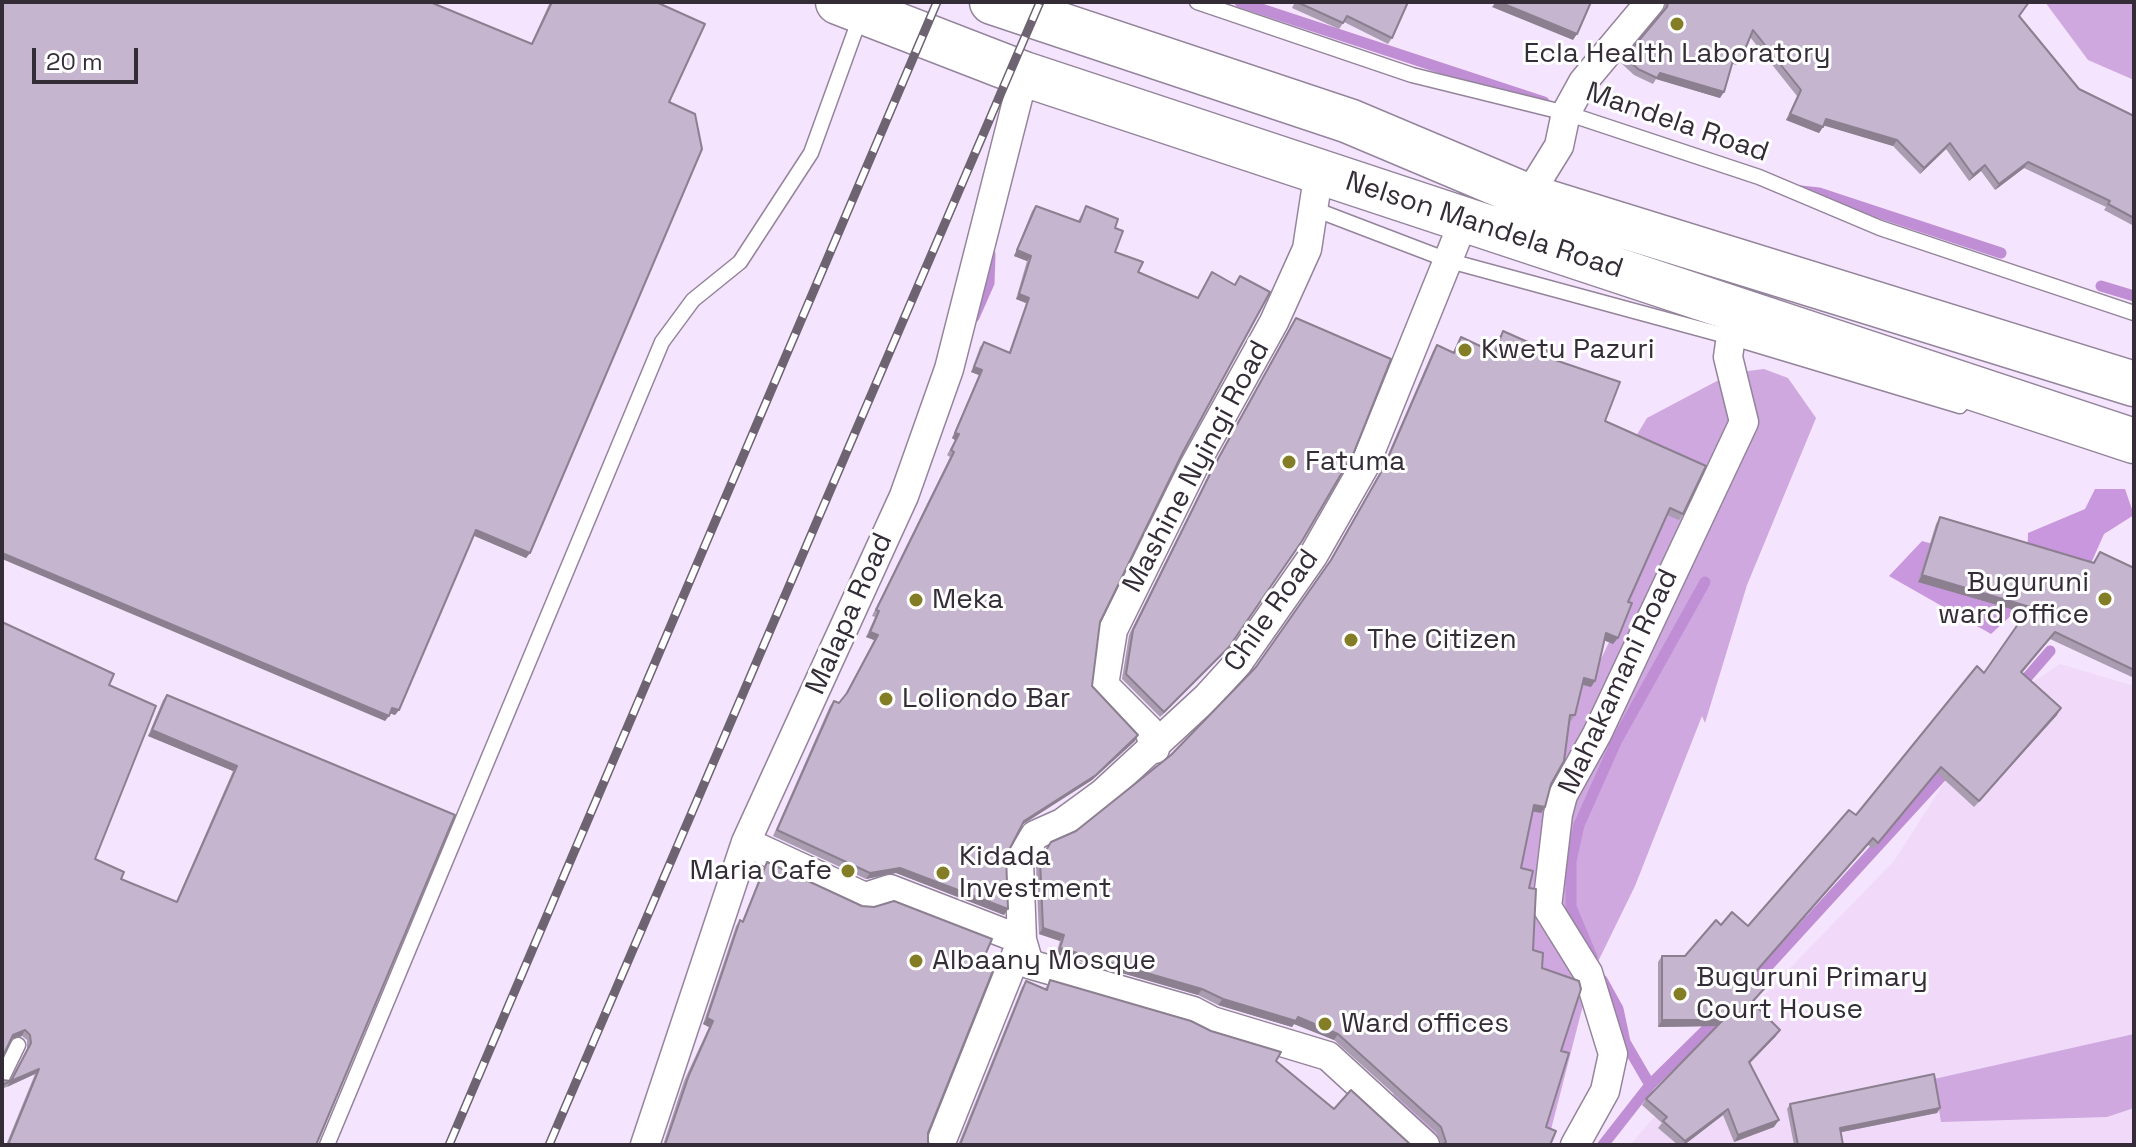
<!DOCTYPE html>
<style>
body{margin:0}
#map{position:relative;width:2136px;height:1147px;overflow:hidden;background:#f5e4fd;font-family:"Space Grotesk",sans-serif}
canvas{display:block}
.frame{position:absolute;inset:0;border:4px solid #342d37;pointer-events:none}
.scale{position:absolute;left:32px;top:48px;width:106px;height:36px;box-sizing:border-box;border:4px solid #342d37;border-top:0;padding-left:10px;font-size:24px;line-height:28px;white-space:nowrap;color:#342d37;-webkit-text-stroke:6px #fff;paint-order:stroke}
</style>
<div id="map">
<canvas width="2136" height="1147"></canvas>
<div class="frame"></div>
<div class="scale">20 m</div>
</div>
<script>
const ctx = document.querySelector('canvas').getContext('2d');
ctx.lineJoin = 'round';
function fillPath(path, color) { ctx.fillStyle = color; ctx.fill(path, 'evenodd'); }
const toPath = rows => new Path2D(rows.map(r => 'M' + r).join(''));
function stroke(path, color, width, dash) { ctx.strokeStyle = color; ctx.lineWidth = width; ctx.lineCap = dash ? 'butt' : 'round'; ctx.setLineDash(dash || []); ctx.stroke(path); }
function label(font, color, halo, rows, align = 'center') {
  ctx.font = font + ' "Space Grotesk",sans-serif'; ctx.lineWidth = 6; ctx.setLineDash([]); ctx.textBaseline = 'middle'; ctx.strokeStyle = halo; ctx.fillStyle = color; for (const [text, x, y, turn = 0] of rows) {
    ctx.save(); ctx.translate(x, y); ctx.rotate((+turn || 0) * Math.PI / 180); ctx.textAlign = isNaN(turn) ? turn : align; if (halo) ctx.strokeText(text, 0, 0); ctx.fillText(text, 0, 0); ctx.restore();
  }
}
fillPath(toPath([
 [2060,664,2134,686,2134,1145,1630,1145,1727,1033,1894,861,1955,766,2024,688]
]), '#f0d9f9');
fillPath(toPath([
 [2045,2,2134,2,2134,80,2088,60],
 [1764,369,1788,378,1816,418,1747,585,1705,723,1702,716,1635,886,1590,978,1547,1145,1377,1145,1388,1118,1408,1032,1536,737,1597,667,1626,607,1624,456,1647,418,1732,373],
 [2134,1034,2134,1108,2107,1117,1941,1122,1934,1079]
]), '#cea8df');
fillPath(toPath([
 [2095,489,2125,489,2134,515,2104,534,2077,595,2016,611,1991,634,1889,576,1922,541,2027,570,2028,533,2085,509]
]), '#c997de');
stroke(toPath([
 [1240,2,1544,102],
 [1801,191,1819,193,2001,253],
 [2101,286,2134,296],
 [974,317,989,283,990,254],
 [2017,689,2050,651],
 [1592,957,1571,907,1571,861,1579,825,1617,740,1705,582],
 [1602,980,1618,1009,1625,1042,1650,1085],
 [1747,989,1951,766],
 [1603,1145,1650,1085,1718,1018]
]), '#c08ed4', 11);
const service = toPath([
 [1197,2,1412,75,1566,113,1759,177,1880,228,2134,313],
 [1314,209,1450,261,1730,337,1960,406],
 [2,1078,18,1045],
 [327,1145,662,342,693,300,740,262,811,153,861,15]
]);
const minor = toPath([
 [1520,209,1559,146,1566,113,1583,82,1650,2],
 [1155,749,1149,730,1104,685,1113,630,1194,466,1274,322,1307,249,1319,171],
 [746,842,865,897,890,889,1022,940],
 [645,1145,746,842,904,496,949,369,1024,74],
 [940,1145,1022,940],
 [1425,1145,1328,1056,1212,1021,1193,1011,1029,964,1022,940,1019,862,1035,835,1062,823,1103,793,1207,697,1238,663,1313,556,1365,465,1465,218],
 [1575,1145,1605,1091,1613,1054,1588,973,1547,907,1558,814,1563,795,1597,734,1744,422,1728,357,1735,308]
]);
const primary = toPath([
 [838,2,1024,74,2134,441],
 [992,2,1349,121,1527,196,2134,384]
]);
stroke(service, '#94849b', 17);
stroke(minor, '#94849b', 31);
stroke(primary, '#94849b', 47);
stroke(service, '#fff', 14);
stroke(minor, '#fff', 28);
stroke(primary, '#fff', 44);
const rail = toPath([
 [449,1145,937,2],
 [549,1145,1040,2]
]);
stroke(rail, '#6d6371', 9);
stroke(rail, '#fff', 6, [18]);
fillPath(toPath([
 [550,2,656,2,669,102,530,553,526,558,473,535,399,710,395,715,390,713,385,721,531,44],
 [1295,2,1408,2,1392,38,1388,44,1344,22,1339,29,1292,8],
 [1665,2,2029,2,2019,16,2079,89,2134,116,2134,226,2104,210,2106,207,2024,168,1995,190,1981,171,1969,181,1946,149,1920,174,1893,146,1824,125,1819,133,1786,120,1797,96,1750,37,1737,65,1732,63,1720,98,1656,79,1653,84,1634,75,1621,63,1663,12],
 [1036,206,1078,221,1086,206,1115,228,1115,252,1138,272,1197,298,1212,272,1183,452,1100,622,1092,686,1138,735,1135,741,1092,780,1022,825,1006,856,1008,909,1004,915,896,873,866,879,773,836,830,706,834,701,839,703,844,697,874,640,866,637,875,617,872,616,950,457,947,455,955,440,952,438,979,375,971,372,980,347,984,342,1009,352,1026,303,1016,299,1027,261,1014,256,1032,211],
 [1296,318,1302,541,1225,652,1160,717,1122,679,1129,635,1209,474],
 [1503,331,1555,360,1605,421,1683,514,1679,520,1667,515,1628,602,1613,644,1604,640,1595,681,1591,687,1583,685,1575,715,1570,722,1569,721,1545,807,1541,813,1532,811,1521,868,1529,888,1533,950,1542,968,1561,1051,1546,1127,1550,1145,1441,1145,1437,1133,1334,1040,1294,1024,1292,1027,1218,1005,1198,995,1056,954,1060,941,1039,934,1036,866,1047,848,1076,831,1171,755,1256,667,1327,566,1380,473,1433,351,1437,345,1453,352,1461,337,1493,352,1499,337],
 [1940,517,2093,562,2100,552,2134,568,2134,678,2050,639,2022,673,2057,715,1974,807,1937,773,1873,849,1868,845,1752,977,1764,989,1753,1003,1776,1036,1750,1063,1774,1127,1734,1142,1723,1115,1684,1145,1678,1145,1658,1128,1662,1123,1642,1105,1646,1099,1716,1026,1658,1027,1658,962,1662,956,1685,956,1721,925,1748,926,1856,815,1984,673,2025,613,1918,582,1936,524],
 [109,685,95,859,121,879,176,902,233,771,148,736,163,700,167,695,455,815,316,1145,6,1145,35,1074,2,1089,2,1080,10,1081,27,1049,27,1040,22,1036,11,1040],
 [767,862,982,962,928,1133,928,1142,930,1145,663,1145,684,1081,709,1027,703,1024,736,926,740,920,742,921,763,869],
 [1050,980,1211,1031,1276,1061,1334,1109,1411,1145,958,1145,1022,987,1026,981,1045,989],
 [1790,1104,1940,1108,1937,1113,1841,1132,1843,1145,1794,1145,1787,1109]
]), '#aa9cb1');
fillPath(toPath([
 [1496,2,1499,2,1577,34,1573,40,1492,7],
 [1734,57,1741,59,1737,65,1730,63],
 [1660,73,1724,92,1720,98,1656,79],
 [1790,114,1823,127,1819,133,1786,120],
 [1826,119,1897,140,1893,146,1822,125],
 [1950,143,1946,149,1920,174,1924,168],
 [2028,162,2024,168,1995,190,1999,184],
 [1985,165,1981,171,1969,181,1973,175],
 [1017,250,1031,256,1027,261,1014,256],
 [1019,294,1029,298,1026,303,1016,299],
 [974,367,982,370,979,375,971,372],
 [955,433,959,434,955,440,952,438],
 [476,530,530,553,526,558,472,535],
 [2,553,389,716,385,721,2,559],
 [1922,575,2030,607,2025,613,1918,582],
 [870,632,878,635,874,640,866,637],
 [1606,633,1618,638,1613,644,1601,639],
 [1229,647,1225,652,1160,717,1164,712],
 [1584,678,1595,681,1591,687,1580,684],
 [392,708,399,710,395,715,389,713],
 [2061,708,2057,715,1974,807,1979,801],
 [152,730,237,766,233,771,148,736],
 [1138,735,1135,741,1092,780,1020,826,1024,821],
 [1534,805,1545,807,1541,813,1530,811],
 [1873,838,1868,845,1747,982,1752,976],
 [900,868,1008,909,1004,915,896,873,866,879,870,873],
 [1043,928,1064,935,1060,941,1039,934],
 [1060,948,1202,989,1198,995,1056,954],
 [1223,999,1298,1017,1338,1034,1334,1040,1294,1024,1292,1027,1218,1005],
 [707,1018,713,1021,709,1027,703,1024],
 [1662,1020,1723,1020,1718,1026,1658,1027],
 [25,1030,22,1036,9,1040,13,1035],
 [1780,1030,1776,1036,1745,1068,1749,1062],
 [39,1069,35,1074,7,1087,11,1081],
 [1940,1108,1937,1113,1837,1133,1840,1128],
 [1728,1109,1723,1115,1684,1145,1683,1145,1685,1141],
 [1779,1120,1774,1127,1734,1142,1738,1135]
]), '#8b7f90');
const building = toPath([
 [2,2,430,2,532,44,552,2,656,2,705,24,669,102,695,114,702,149,530,553,476,530,399,710,392,708,389,716,2,553,2,2],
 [1297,2,1408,2,1392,38,1347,16,1343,23,1297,2],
 [1499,2,1591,2,1577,34,1499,2],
 [1668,2,2029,2,2019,16,2079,89,2134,116,2134,218,2108,204,2110,201,2028,162,1999,184,1985,165,1973,175,1950,143,1924,168,1897,140,1826,119,1823,127,1790,114,1801,90,1753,30,1741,59,1734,57,1724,92,1660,73,1657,78,1638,69,1625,57,1667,7,1668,2],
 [1036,206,1080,222,1086,206,1118,219,1115,228,1123,231,1115,252,1143,262,1138,272,1198,298,1212,272,1235,285,1240,276,1270,292,1183,452,1100,622,1092,686,1138,735,1096,775,1024,821,1006,856,1008,909,900,868,870,873,777,830,834,701,839,703,847,693,878,635,870,632,879,611,876,610,954,452,951,450,959,434,955,433,982,370,974,367,984,342,1010,353,1029,298,1019,294,1031,256,1017,250,1036,206],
 [1296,318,1391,359,1354,452,1302,541,1229,647,1164,712,1126,674,1133,630,1213,468,1296,318],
 [1503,331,1557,355,1555,360,1620,382,1605,421,1706,466,1683,514,1670,508,1628,602,1632,603,1618,638,1606,633,1595,681,1584,678,1575,715,1570,715,1564,761,1551,784,1545,807,1534,805,1521,868,1533,871,1529,888,1536,889,1533,950,1543,953,1542,968,1579,981,1581,989,1561,1051,1569,1053,1546,1127,1556,1131,1550,1145,1443,1145,1446,1142,1441,1127,1338,1034,1298,1017,1296,1021,1223,999,1202,989,1060,948,1064,935,1043,928,1040,860,1051,842,1076,831,1171,755,1256,667,1331,560,1384,467,1437,345,1454,353,1461,337,1495,353,1503,331],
 [1940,517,2094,563,2100,552,2134,568,2134,670,2055,632,2021,672,2061,708,1979,801,1941,767,1878,843,1873,838,1752,976,1764,989,1752,1002,1780,1030,1749,1062,1779,1120,1738,1135,1728,1109,1685,1141,1663,1121,1667,1117,1646,1099,1723,1020,1662,1020,1662,956,1685,956,1716,920,1721,925,1732,912,1748,926,1849,810,1856,815,1977,666,1984,673,2030,607,1922,575,1940,517],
 [2,622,114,674,109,685,156,706,95,859,124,872,121,879,177,902,237,766,152,730,167,695,455,815,316,1145,8,1145,39,1069,11,1081,31,1043,30,1035,25,1030,13,1035,2,1058,2,622],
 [767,862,862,906,874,907,894,901,992,939,982,962,994,968,928,1133,928,1142,930,1145,665,1145,689,1075,713,1021,707,1018,740,920,743,922,767,862],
 [1050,980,1191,1021,1211,1031,1281,1052,1276,1061,1334,1109,1351,1090,1411,1145,960,1145,1026,981,1047,990,1050,980],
 [1934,1074,1940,1108,1840,1128,1843,1145,1798,1145,1790,1104,1934,1074],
 [2,1080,11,1081,2,1085,2,1080]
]);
fillPath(building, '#c6b5ce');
stroke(building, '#8b7f90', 2);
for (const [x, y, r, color] of [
 [1677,24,8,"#837e25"],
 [1465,350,8,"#837e25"],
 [1289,462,8,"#837e25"],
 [2105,599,8,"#837e25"],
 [916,600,8,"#837e25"],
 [1351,640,8,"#837e25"],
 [886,699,8,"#837e25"],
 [848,871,8,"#837e25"],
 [943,873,8,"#837e25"],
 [916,961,8,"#837e25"],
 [1680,994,8,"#837e25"],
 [1325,1024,8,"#837e25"]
]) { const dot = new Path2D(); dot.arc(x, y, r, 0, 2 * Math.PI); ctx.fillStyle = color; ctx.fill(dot); stroke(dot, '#fff', 3); }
label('28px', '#342d37', '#fff', [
 ["Ecla Health Laboratory",1677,54,"center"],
 ["Kwetu Pazuri",1481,350],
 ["Fatuma",1305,462],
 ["Buguruni",2089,583,"right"],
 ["ward office",2089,615,"right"],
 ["Meka",932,600],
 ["The Citizen",1367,640],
 ["Loliondo Bar",902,699],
 ["Kidada",959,857],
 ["Investment",959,889],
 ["Maria Cafe",832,871,"right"],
 ["Albaany Mosque",932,961],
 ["Buguruni Primary",1696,978],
 ["Court House",1696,1010],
 ["Ward offices",1341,1024]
], 'left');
label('28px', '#342d37', '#fff', [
 ["Mandela Road",1677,123,19],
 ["Nelson Mandela Road",1484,226,18],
 ["Mashine Nyingi Road",1197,467,-62],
 ["Chile Road",1272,611,-55],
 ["Malapa Road",850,614,-66],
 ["Mahakamani Road",1619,682,-65]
]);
</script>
